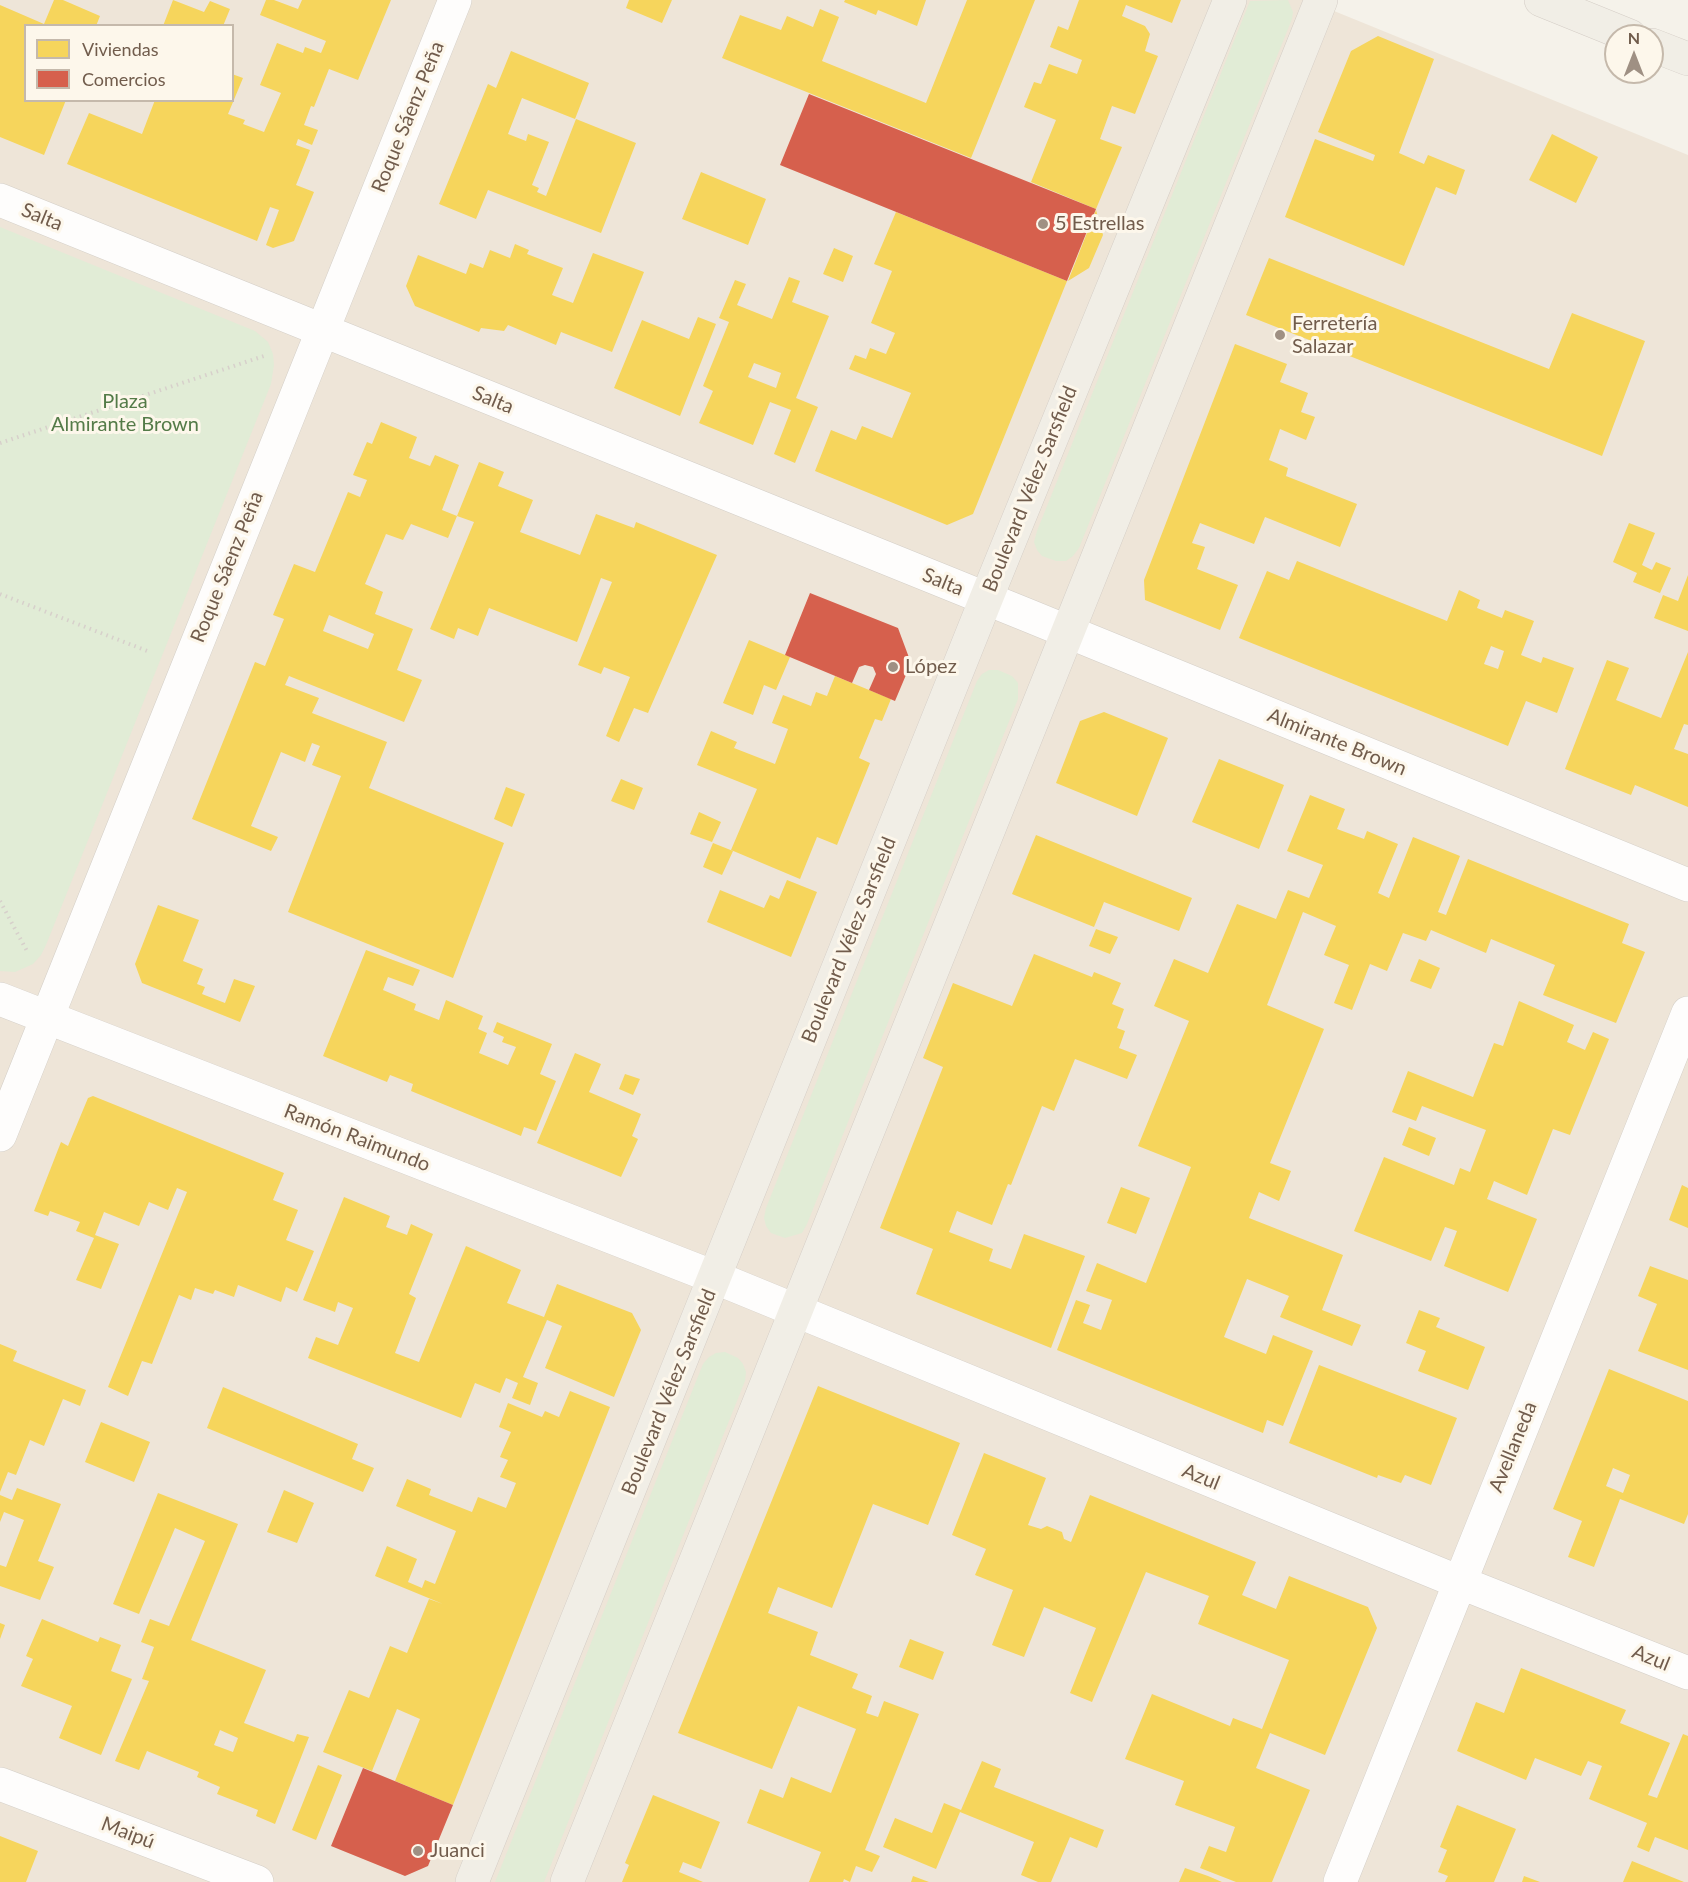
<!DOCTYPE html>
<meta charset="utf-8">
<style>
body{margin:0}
#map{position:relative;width:1688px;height:1882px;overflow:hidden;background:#f5f2ea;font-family:Lato,sans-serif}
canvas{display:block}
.legend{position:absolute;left:24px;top:24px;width:210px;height:78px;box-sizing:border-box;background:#fdf7eb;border:2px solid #c5b9ab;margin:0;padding:8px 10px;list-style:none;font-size:18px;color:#715c4c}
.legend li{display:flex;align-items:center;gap:12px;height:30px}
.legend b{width:30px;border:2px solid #c5b9ab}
.north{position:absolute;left:1604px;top:24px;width:60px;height:60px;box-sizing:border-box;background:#fdf7eb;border:2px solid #c5b9ab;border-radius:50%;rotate:0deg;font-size:16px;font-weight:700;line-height:24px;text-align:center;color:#715c4c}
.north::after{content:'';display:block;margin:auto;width:21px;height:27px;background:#9f9083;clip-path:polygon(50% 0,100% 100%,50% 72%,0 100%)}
</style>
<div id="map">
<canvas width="1688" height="1882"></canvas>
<ul class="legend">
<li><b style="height:16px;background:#f6d55c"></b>Viviendas</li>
<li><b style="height:16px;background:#d6604d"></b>Comercios</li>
</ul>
<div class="north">N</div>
</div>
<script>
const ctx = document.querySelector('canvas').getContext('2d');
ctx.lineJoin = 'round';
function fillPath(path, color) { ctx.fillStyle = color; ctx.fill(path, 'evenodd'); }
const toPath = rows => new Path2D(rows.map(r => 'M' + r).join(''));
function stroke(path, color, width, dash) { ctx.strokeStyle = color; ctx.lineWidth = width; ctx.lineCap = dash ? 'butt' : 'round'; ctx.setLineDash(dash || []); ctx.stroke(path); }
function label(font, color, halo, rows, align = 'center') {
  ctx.font = font + ' Lato,sans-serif'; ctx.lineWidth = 6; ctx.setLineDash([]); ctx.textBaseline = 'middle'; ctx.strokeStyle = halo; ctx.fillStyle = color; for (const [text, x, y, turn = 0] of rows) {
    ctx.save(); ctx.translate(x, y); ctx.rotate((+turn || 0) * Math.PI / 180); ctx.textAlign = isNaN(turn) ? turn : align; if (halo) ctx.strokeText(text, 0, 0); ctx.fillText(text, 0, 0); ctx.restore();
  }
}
fillPath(toPath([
 [0,0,1307,0,1688,155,1688,1882,0,1882],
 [26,26,232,26,232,100,26,100]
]), '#eee5d8');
fillPath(toPath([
 [1288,0,1293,12,1292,19,1079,548,1073,556,1066,561,1056,561,1042,556,1037,550,1034,542,1037,531,1250,1],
 [0,227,255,331,268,342,273,354,274,365,271,384,46,945,41,955,33,964,15,972,0,971],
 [989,670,998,670,1012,676,1018,683,1018,699,807,1224,802,1233,785,1238,771,1233,766,1226,764,1218,766,1208,977,681,982,674],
 [725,1352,738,1358,743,1364,746,1372,745,1381,544,1882,495,1882,703,1364,709,1357,716,1353]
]), '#e1ecd6');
fillPath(toPath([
 [54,0,63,0,100,16,96,26,26,26,26,100,66,100,44,155,0,137,0,5,44,24],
 [173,0,204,12,210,1,230,9,223,26,163,26],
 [266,0,274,0,298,9,302,0,391,0,358,80,329,69,314,107,311,106,304,125,318,130,312,145,298,139,296,145,310,150,296,185,314,192,294,241,273,248,266,245,279,210,270,207,257,241,67,164,89,113,142,134,155,100,232,100,232,74,243,78,228,114,245,120,243,124,264,132,281,93,260,85,277,43,303,53,305,47,321,53,326,41,260,15],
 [629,0,672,0,662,23,626,8],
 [845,0,926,0,917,26,878,10,876,15,844,2],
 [967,0,1035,0,971,158,722,58,740,15,781,30,787,16,813,27,820,9,839,17,822,61,926,103],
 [1079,0,1181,0,1172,23,1126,5,1122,16,1145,26,1150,34,1145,51,1158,56,1135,114,1112,106,1100,139,1122,147,1096,209,1031,182,1056,120,1024,107,1034,82,1041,84,1049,64,1077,74,1082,60,1050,47,1058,26,1068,30],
 [1378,36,1434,59,1399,153,1424,164,1428,155,1465,170,1456,195,1436,187,1404,266,1285,217,1315,139,1373,161,1375,155,1318,132,1351,51],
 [511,51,589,83,575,119,522,98,508,134,526,141,528,134,549,142,532,185,539,188,537,192,546,196,576,119,636,143,601,233,488,190,476,219,439,204,488,84,496,88],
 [1552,134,1598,157,1576,203,1529,180],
 [701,172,766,199,748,245,682,219],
 [1096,210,1103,235,1089,268,1068,281],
 [896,212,1067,281,973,514,947,525,815,471,831,430,856,440,862,426,892,438,911,393,849,369,855,355,866,359,870,348,886,354,895,333,871,323,892,271,874,264],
 [515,244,529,250,527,254,563,268,552,295,573,303,593,253,644,272,612,352,561,332,556,345,508,325,504,331,481,328,479,332,415,306,406,286,418,255,466,274,470,263,483,268,490,250,510,258],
 [834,248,853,256,843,282,823,274],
 [1269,258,1549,369,1572,313,1645,341,1602,456,1246,315],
 [789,277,800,281,792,302,829,316,796,398,818,407,795,463,774,454,791,410,770,402,753,445,699,423,713,391,703,386,729,322,719,318,735,280,746,284,737,305,772,319],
 [754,363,781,373,776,388,748,377],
 [698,317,716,324,680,416,614,388,642,320,689,339],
 [1235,344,1287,364,1280,382,1308,393,1301,412,1315,417,1306,440,1280,429,1269,460,1288,468,1286,476,1357,504,1340,547,1265,517,1254,544,1200,523,1192,543,1205,547,1197,569,1238,585,1220,630,1145,600,1144,580],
 [381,422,417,437,409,458,430,466,435,455,459,465,442,510,457,516,448,538,411,524,403,540,386,534,365,584,383,592,375,614,413,629,397,670,422,680,404,722,289,676,285,685,319,698,312,713,387,742,369,788,504,843,453,978,288,912,341,776,312,765,320,746,312,743,305,762,281,752,251,826,278,837,271,851,192,819,255,662,265,666,284,619,273,615,294,564,315,572,348,492,360,497,367,480,353,475,367,442,372,444],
 [329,615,374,634,368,649,323,631],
 [479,462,504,472,498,486,533,500,520,532,580,555,596,514,634,528,636,522,717,555,648,713,634,708,619,742,606,736,630,677,604,667,601,674,578,665,612,582,601,578,577,642,489,608,478,636,458,628,454,639,430,629,474,522,457,516],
 [1629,523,1655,533,1642,565,1652,570,1656,562,1671,568,1660,593,1633,582,1637,573,1613,562],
 [1297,561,1447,621,1459,590,1480,600,1477,608,1502,618,1505,610,1534,621,1521,655,1541,663,1543,657,1574,668,1557,713,1526,701,1508,746,1239,638,1267,571,1289,580],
 [1491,646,1504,651,1498,669,1484,664],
 [1688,575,1688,631,1654,618,1663,595,1678,601],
 [749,640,790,657,776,690,764,685,753,715,723,703],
 [1688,652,1688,725,1684,724,1674,749,1688,754,1688,807,1635,785,1631,795,1565,769,1607,660,1629,668,1616,700,1661,718],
 [835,676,891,699,882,721,875,719,859,758,870,763,837,845,817,837,800,879,731,850,757,789,697,765,711,731,737,742,734,748,775,764,788,729,772,723,783,695,811,706,816,692,827,696],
 [1104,712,1168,738,1137,816,1056,783,1080,721],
 [1219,759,1284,785,1259,849,1192,822],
 [621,779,643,788,634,810,611,801],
 [506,787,525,794,512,827,494,819],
 [1310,795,1345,809,1337,829,1364,839,1367,831,1398,844,1378,893,1389,898,1413,837,1460,856,1438,912,1446,915,1468,859,1629,924,1622,943,1645,952,1616,1023,1543,995,1555,965,1491,939,1486,953,1431,930,1426,941,1403,933,1387,971,1370,964,1352,1010,1334,1003,1349,965,1324,955,1336,926,1303,912,1267,1005,1324,1029,1270,1163,1291,1171,1279,1201,1259,1192,1249,1218,1343,1255,1322,1310,1361,1325,1352,1346,1280,1317,1289,1296,1247,1279,1224,1337,1266,1354,1273,1335,1313,1351,1283,1426,1267,1420,1263,1433,1057,1350,1076,1300,1090,1305,1083,1323,1101,1330,1112,1300,1086,1291,1097,1263,1146,1283,1191,1167,1138,1146,1189,1021,1154,1006,1174,959,1208,973,1237,904,1276,919,1288,890,1309,898,1323,865,1287,851],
 [699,812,721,822,712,842,690,834],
 [1036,835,1192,898,1179,931,1104,902,1094,927,1012,894],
 [713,843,733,851,722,875,703,867],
 [787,880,817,892,791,957,707,922,720,890,764,908,770,895,779,899],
 [158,905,199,920,183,961,203,969,197,984,205,987,202,994,225,1003,234,979,255,986,240,1022,142,983,135,964],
 [1096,929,1118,937,1110,954,1089,946],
 [366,950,420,970,413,986,388,977,383,990,416,1004,414,1010,439,1020,446,1000,483,1016,478,1029,487,1033,479,1053,508,1065,516,1047,502,1042,504,1037,493,1032,497,1022,552,1044,540,1074,556,1081,536,1131,524,1127,521,1136,411,1091,413,1084,390,1075,387,1082,323,1056],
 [1034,954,1092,977,1094,972,1121,983,1112,1004,1124,1009,1117,1028,1125,1031,1119,1048,1137,1055,1127,1079,1075,1059,1054,1111,1042,1106,1011,1185,1008,1184,992,1225,957,1211,949,1232,993,1249,989,1261,1011,1269,1024,1234,1085,1256,1051,1348,916,1294,933,1249,880,1228,943,1067,923,1058,953,983,1012,1006],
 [1419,959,1440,968,1431,989,1410,981],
 [1519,1001,1574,1025,1567,1042,1585,1050,1593,1032,1609,1039,1570,1135,1553,1129,1527,1195,1494,1181,1487,1199,1537,1219,1508,1292,1444,1266,1457,1231,1445,1227,1431,1261,1354,1231,1384,1157,1454,1185,1460,1168,1470,1172,1486,1130,1422,1106,1416,1121,1392,1112,1408,1071,1473,1097,1494,1043,1503,1046],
 [575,1053,601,1064,589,1092,641,1114,632,1136,638,1139,621,1177,537,1143],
 [625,1074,640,1079,633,1095,619,1089],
 [93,1096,284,1173,273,1200,298,1210,286,1240,314,1251,297,1292,286,1287,281,1302,238,1285,234,1297,215,1290,213,1294,195,1288,191,1300,179,1295,152,1364,142,1361,128,1396,108,1387,187,1192,177,1188,168,1210,149,1202,139,1226,104,1212,95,1235,119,1244,101,1289,76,1280,94,1238,76,1231,80,1222,50,1211,48,1216,34,1211,61,1142,68,1146,88,1098],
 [1409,1127,1436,1138,1429,1156,1402,1145],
 [1682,1185,1688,1188,1688,1228,1669,1220],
 [1121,1187,1150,1198,1136,1234,1107,1223],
 [344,1197,390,1216,386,1227,407,1235,411,1224,433,1234,409,1294,416,1298,395,1353,419,1362,466,1246,521,1270,507,1303,544,1317,557,1284,632,1313,641,1330,614,1397,545,1368,562,1326,547,1320,523,1377,538,1383,530,1405,512,1398,518,1383,506,1378,500,1393,475,1383,461,1418,308,1358,316,1337,338,1345,353,1308,338,1302,335,1312,303,1300],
 [1650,1266,1688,1280,1688,1370,1638,1351,1657,1304,1638,1296],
 [1419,1310,1440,1318,1436,1327,1485,1347,1468,1390,1418,1371,1426,1351,1406,1343],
 [0,1344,17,1351,13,1361,86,1390,80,1406,63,1399,44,1446,30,1440,16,1475,8,1472,0,1492],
 [1319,1365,1457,1418,1431,1485,1405,1475,1401,1483,1378,1475,1377,1478,1289,1443],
 [1609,1369,1688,1401,1688,1514,1684,1524,1620,1499,1594,1567,1568,1557,1582,1521,1553,1509],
 [1613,1468,1630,1475,1623,1493,1606,1486],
 [818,1386,960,1443,928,1525,873,1504,832,1608,778,1587,768,1613,818,1632,810,1655,858,1674,852,1688,872,1696,866,1713,878,1717,884,1701,919,1714,865,1850,880,1856,872,1872,856,1866,850,1882,844,1879,843,1882,809,1882,821,1852,747,1823,760,1789,783,1798,791,1777,831,1793,856,1729,798,1706,772,1769,678,1733],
 [223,1387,358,1444,352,1459,374,1468,363,1492,207,1428],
 [570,1391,610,1407,453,1805,395,1781,420,1719,397,1709,372,1771,323,1752,349,1690,369,1698,390,1646,407,1653,429,1599,443,1604,375,1576,387,1546,417,1559,408,1582,422,1588,425,1580,435,1584,456,1531,396,1506,407,1479,431,1489,429,1495,472,1512,478,1497,506,1508,516,1483,500,1477,508,1460,500,1457,511,1432,499,1427,508,1403,542,1417,545,1411,559,1417],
 [101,1422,150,1442,134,1482,85,1462],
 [984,1453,1046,1478,1028,1525,1041,1529,1047,1526,1062,1532,1064,1539,1071,1542,1090,1495,1256,1562,1242,1595,1276,1609,1289,1576,1368,1607,1377,1628,1325,1755,1270,1733,1256,1768,1310,1790,1272,1882,1236,1882,1200,1868,1209,1846,1226,1852,1235,1827,1175,1805,1184,1781,1125,1759,1152,1694,1230,1726,1233,1718,1262,1729,1289,1660,1198,1624,1209,1596,1146,1572,1092,1702,1070,1693,1096,1628,1044,1607,1024,1657,992,1645,1013,1590,975,1575,986,1549,952,1535],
 [17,1488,61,1504,38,1561,54,1567,40,1600,0,1586,0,1565,6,1567,24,1520,4,1512,0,1522,0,1495,12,1500],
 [284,1490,314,1503,297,1543,267,1532],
 [158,1493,238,1524,191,1640,266,1670,244,1723,294,1742,297,1734,309,1737,275,1824,256,1816,258,1810,217,1794,220,1787,197,1777,199,1772,147,1751,139,1770,115,1761,149,1681,142,1679,154,1647,141,1642,150,1619,169,1626,205,1541,175,1528,139,1614,113,1604],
 [220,1730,238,1738,233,1752,214,1745],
 [42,1619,98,1642,100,1637,121,1645,111,1671,132,1679,101,1755,59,1738,72,1706,21,1686,33,1659,26,1656],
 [0,1623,5,1625,0,1639],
 [910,1639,944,1652,933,1680,899,1667],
 [1521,1668,1626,1710,1620,1723,1670,1743,1648,1795,1657,1798,1683,1734,1688,1736,1688,1850,1655,1837,1649,1852,1637,1847,1647,1823,1589,1799,1602,1766,1588,1761,1581,1776,1535,1758,1526,1780,1457,1751,1476,1702,1504,1713],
 [982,1761,1001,1769,994,1787,1104,1830,1097,1848,1070,1837,1051,1882,1038,1882,1021,1875,1034,1842,960,1812,936,1869,883,1847,895,1818,932,1833,944,1803,961,1810],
 [318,1765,342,1775,316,1840,292,1830],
 [653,1795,720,1822,701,1869,683,1862,679,1872,703,1882,622,1882,629,1865,625,1863],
 [1457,1805,1516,1829,1494,1882,1445,1882,1448,1876,1438,1872,1447,1850,1440,1847],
 [0,1836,38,1851,26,1882,0,1882],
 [1632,1861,1684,1882,1623,1882],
 [1185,1868,1208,1876,1222,1882,1179,1882],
 [913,1876,929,1882,911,1882],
 [1524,1876,1540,1882,1522,1882]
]), '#f6d55c');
fillPath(toPath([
 [809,94,1096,209,1067,281,780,165],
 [810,593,898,628,911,663,895,701,869,690,876,674,873,667,865,665,859,667,852,683,785,655],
 [363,1768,453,1805,428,1866,405,1876,331,1846]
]), '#d6604d');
const minor = toPath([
 [0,200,1027,615,1688,885],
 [0,999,714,1277,1459,1582,1688,1673],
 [0,1135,455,0],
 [0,1784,257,1882],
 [1340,1882,1688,1013]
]);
const major = toPath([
 [1541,0,1630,36],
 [1652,45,1688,59],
 [472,1882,986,599,1230,0],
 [567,1882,1321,0]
]);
stroke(minor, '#d4cfc8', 34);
stroke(major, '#d4cdc6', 34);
stroke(toPath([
 [0,443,267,355],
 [0,594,150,652],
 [0,901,28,953]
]), '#d7d0cb', 4, [1.5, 4.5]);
stroke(minor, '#fefdfc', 33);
stroke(major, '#f1eee6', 33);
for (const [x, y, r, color] of [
 [1043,224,6,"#9f9083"],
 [1280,335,6,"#9f9083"],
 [893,667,6,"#9f9083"],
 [418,1851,6,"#9f9083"]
]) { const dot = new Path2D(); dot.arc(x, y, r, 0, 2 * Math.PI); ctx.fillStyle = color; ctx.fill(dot); stroke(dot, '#fdf7eb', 2); }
label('20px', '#715c4c', '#fdf7eb', [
 ["Roque Sáenz Peña",408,117,-68],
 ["Salta",42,217,22],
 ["Salta",493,400,22],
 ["Boulevard Vélez Sarsfield",1030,489,-68],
 ["Roque Sáenz Peña",227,567,-68],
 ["Salta",943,582,22],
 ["Almirante Brown",1337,742,22],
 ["Boulevard Vélez Sarsfield",849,940,-68],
 ["Ramón Raimundo",357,1138,21],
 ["Boulevard Vélez Sarsfield",669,1392,-68],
 ["Avellaneda",1513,1447,-68],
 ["Azul",1201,1477,22],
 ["Azul",1651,1658,22],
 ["Maipú",128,1833,21]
]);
label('20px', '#715c4c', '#fdf7eb', [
 ["5 Estrellas",1055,224],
 ["Ferretería",1292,324],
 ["Salazar",1292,347],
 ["López",905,667],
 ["Juanci",430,1851]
], 'left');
label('20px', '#547b48', '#fdf7eb', [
 ["Plaza",125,402],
 ["Almirante Brown",125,425]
]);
</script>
